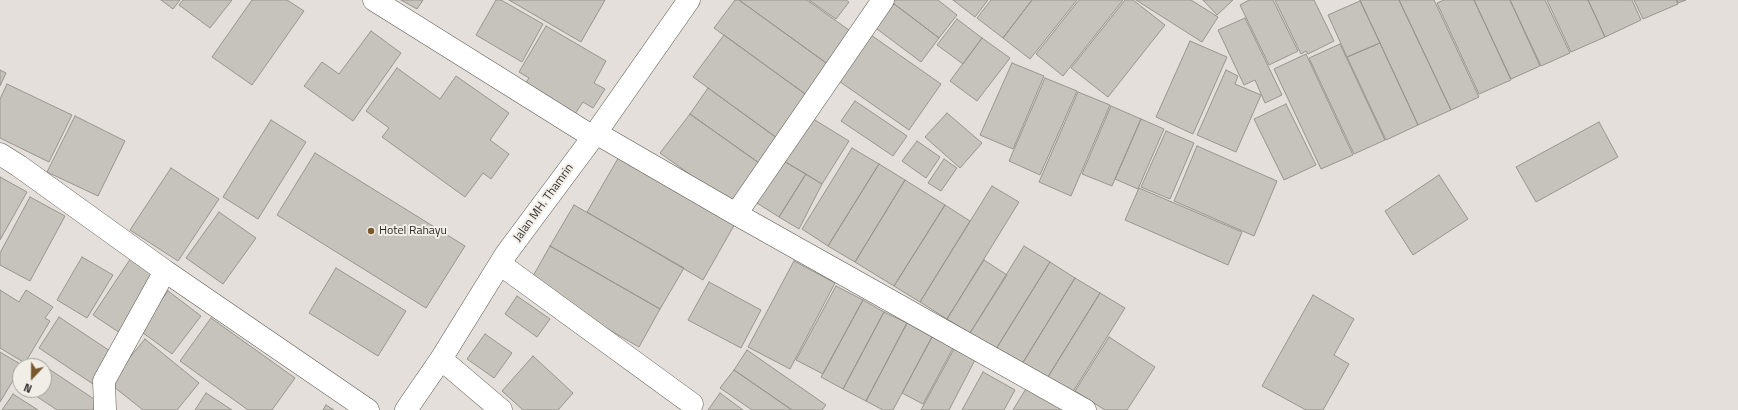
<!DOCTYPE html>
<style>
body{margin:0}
#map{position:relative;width:1738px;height:410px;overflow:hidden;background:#e4dfda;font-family:"Titillium Web",sans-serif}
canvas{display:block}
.north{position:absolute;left:12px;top:358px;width:40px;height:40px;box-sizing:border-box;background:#f1ede7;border:1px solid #a4a19d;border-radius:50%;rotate:202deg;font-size:11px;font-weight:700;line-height:16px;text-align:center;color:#312f2d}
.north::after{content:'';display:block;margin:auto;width:14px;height:18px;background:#79592f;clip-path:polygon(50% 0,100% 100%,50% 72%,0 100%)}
</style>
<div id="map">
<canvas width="1738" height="410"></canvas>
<div class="north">N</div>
</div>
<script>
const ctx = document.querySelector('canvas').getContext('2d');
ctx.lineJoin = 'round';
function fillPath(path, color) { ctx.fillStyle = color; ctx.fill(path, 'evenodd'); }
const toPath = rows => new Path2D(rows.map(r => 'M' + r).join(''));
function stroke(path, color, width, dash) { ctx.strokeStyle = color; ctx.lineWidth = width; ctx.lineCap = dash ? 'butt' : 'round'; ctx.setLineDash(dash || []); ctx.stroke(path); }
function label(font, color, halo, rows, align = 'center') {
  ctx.font = font + ' "Titillium Web",sans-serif'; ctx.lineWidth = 4; ctx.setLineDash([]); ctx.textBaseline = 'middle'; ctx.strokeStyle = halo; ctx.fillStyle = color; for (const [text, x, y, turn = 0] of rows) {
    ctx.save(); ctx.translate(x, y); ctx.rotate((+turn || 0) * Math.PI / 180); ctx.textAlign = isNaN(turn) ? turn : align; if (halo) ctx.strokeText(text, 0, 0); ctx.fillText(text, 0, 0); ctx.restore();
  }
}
const building = toPath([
 [161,0,180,0,173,9,161,0],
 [183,0,232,0,210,28,179,5,183,0],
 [252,0,287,0,304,11,252,85,212,57,252,0],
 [401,0,423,0,417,9,401,0],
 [496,0,501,0,543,24,522,62,476,35,496,0],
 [509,0,605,0,581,42,509,0],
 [735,0,739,0,829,65,808,96,714,28,735,0],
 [739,0,807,0,853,33,829,65,739,0],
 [809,0,846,0,849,2,836,19,809,0],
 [889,0,938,0,957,15,939,38,889,0],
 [889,0,939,38,921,62,869,23,889,0],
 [953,0,988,0,975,17,953,0],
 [991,0,1032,0,1003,38,977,18,991,0],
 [1032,0,1077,0,1030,59,1003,38,1032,0],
 [1079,0,1123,0,1063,76,1036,54,1079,0],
 [1125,0,1133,0,1165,25,1108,97,1071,68,1125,0],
 [1136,0,1191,0,1218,17,1202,42,1136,0],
 [1203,0,1233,0,1217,15,1203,0],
 [1249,0,1273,0,1298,51,1269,65,1240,5,1249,0],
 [1275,0,1314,0,1334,41,1308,54,1306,51,1301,54,1275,0],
 [1360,0,1399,0,1451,110,1418,125,1360,0],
 [1399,0,1434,0,1479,97,1451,110,1399,0],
 [1444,0,1474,0,1511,80,1479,94,1437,3,1444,0],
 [1474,0,1510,0,1540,66,1511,79,1474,0],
 [1510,0,1545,0,1570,53,1541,66,1510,0],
 [1547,0,1588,0,1605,37,1571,52,1547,0],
 [1588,0,1632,0,1641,20,1605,37,1588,0],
 [1634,0,1676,0,1678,4,1643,19,1634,0],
 [1677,0,1686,0,1678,3,1677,0],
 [1360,1,1380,43,1347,57,1328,15,1360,1],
 [1245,18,1282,95,1265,103,1255,80,1244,85,1218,30,1245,18],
 [957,19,982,38,963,64,937,45,957,19],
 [546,26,606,61,594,83,605,89,593,108,583,102,575,114,525,84,529,78,519,72,546,26],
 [371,31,401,53,353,121,304,86,322,62,339,74,371,31],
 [868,33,941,84,909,130,836,79,868,33],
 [724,35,808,96,777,138,693,77,724,35],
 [982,38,1010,58,977,101,950,81,982,38],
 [1190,41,1227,57,1193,134,1156,117,1190,41],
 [1380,43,1418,125,1386,140,1347,57,1380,43],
 [1340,44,1385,140,1354,154,1309,58,1340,44],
 [1306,54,1353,155,1321,169,1274,69,1306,54],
 [1012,63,1044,76,1013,149,980,135,1012,63],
 [397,68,440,99,456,76,509,113,490,140,509,154,491,179,483,173,465,197,382,137,389,128,366,111,397,68],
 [0,70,6,73,0,86,0,70],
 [1226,70,1238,76,1235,84,1261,95,1236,152,1197,135,1226,70],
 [1045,78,1077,91,1040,175,1009,161,1045,78],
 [7,84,72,115,49,162,0,138,0,99,7,84],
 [708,88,777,138,759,163,690,114,708,88],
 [1078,92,1110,105,1071,196,1039,182,1078,92],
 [855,101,907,136,893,156,841,121,855,101],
 [1286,104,1316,165,1284,180,1254,119,1286,104],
 [1111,106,1141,119,1112,186,1082,174,1111,106],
 [947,113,982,143,960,168,925,137,947,113],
 [690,114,759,163,730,203,660,153,690,114],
 [75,116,125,141,98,196,47,172,75,116],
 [810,117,849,141,822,184,782,160,810,117],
 [1141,119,1164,129,1138,189,1115,179,1141,119],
 [271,120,306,142,258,219,223,197,271,120],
 [1599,122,1618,157,1536,202,1516,167,1599,122],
 [1166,131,1194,143,1170,199,1141,187,1166,131],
 [917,141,940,157,926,178,902,161,917,141],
 [1197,146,1277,181,1254,236,1174,201,1197,146],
 [852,148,879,164,828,246,802,229,852,148],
 [315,153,465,246,426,308,277,215,315,153],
 [620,155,736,222,703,280,587,212,620,155],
 [944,159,957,168,941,191,928,183,944,159],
 [782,160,806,174,779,217,757,203,782,160],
 [879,164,905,180,855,262,828,246,879,164],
 [171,168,219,199,178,261,130,230,171,168],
 [806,174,822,184,799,229,779,217,806,174],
 [1439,175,1468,219,1413,255,1385,211,1439,175],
 [0,177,27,192,0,240,0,177],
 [905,180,945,205,894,286,855,262,905,180],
 [992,186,1019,202,947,319,920,302,992,186],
 [1139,188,1242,232,1228,265,1125,220,1139,188],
 [30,197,65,216,30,281,0,265,0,253,30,197],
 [574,205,684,268,660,309,550,246,574,205],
 [945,205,970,221,920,302,894,286,945,205],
 [219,212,256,238,223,284,186,258,219,212],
 [550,246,660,309,639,347,529,283,550,246],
 [1024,246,1050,262,996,349,970,333,1024,246],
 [133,255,160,274,120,333,93,315,133,255],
 [82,257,113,275,87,318,57,300,82,257],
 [984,260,1007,275,970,333,947,319,984,260],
 [794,261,835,283,790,369,748,347,794,261],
 [1050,262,1075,278,1022,364,996,349,1050,262],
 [336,268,406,311,378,356,309,313,336,268],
 [1075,278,1100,293,1046,380,1022,364,1075,278],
 [709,282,761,310,741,348,688,320,709,282],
 [836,286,863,300,823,374,796,360,836,286],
 [0,290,19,302,26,290,53,307,45,318,50,321,25,363,0,348,0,290],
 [168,291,201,316,172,354,139,330,168,291],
 [1100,293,1125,308,1071,395,1046,380,1100,293],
 [1313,295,1354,319,1334,355,1349,364,1323,410,1306,410,1262,386,1313,295],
 [517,296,550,319,537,337,505,314,517,296],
 [863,300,884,312,843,389,821,377,863,300],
 [884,312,907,323,866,401,843,389,884,312],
 [59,317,113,353,93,384,39,348,59,317],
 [211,318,295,378,272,410,248,410,180,361,211,318],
 [907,323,932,337,893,410,883,410,866,401,907,323],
 [485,334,512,353,494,378,467,359,485,334],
 [932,337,953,348,923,404,902,393,932,337],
 [1109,337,1155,367,1127,410,1105,410,1075,391,1109,337],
 [145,339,199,383,177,410,143,410,109,383,145,339],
 [954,349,975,360,949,410,921,410,954,349],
 [747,350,826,405,822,410,792,410,734,370,747,350],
 [0,352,22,365,20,366,20,369,0,402,0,352],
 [533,356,573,393,558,410,523,410,502,391,533,356],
 [34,359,100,403,95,410,57,410,27,390,44,390,44,366,30,366,34,359],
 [734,370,792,410,752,410,720,388,734,370],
 [983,372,1015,390,1004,410,962,410,983,372],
 [1027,387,1065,410,1013,410,1027,387],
 [206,393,232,410,195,410,206,393],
 [720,393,743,410,708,410,720,393],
 [13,394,38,410,2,410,13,394],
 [326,405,334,410,323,410,326,405]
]);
fillPath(building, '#c6c2bc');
stroke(building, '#98948f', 1);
const minor = toPath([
 [374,0,593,137],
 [596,133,736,214,1085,410],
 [0,154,19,166,165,271,368,410],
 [736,214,883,0],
 [500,264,692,404],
 [441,359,501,410],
 [105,410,104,381,165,271],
 [406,410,441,359,506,254,593,137,689,0]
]);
stroke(minor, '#5b5752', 23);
stroke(minor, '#fff', 22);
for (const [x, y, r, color] of [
 [371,231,4,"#79592f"]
]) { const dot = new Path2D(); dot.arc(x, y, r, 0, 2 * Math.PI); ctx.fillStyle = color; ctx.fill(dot); stroke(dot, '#f1ede7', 1.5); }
label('12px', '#312f2d', '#f1ede7', [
 ["Jalan MH. Thamrin",544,203,-54]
]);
label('12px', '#312f2d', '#f1ede7', [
 ["Hotel Rahayu",379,231]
], 'left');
</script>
